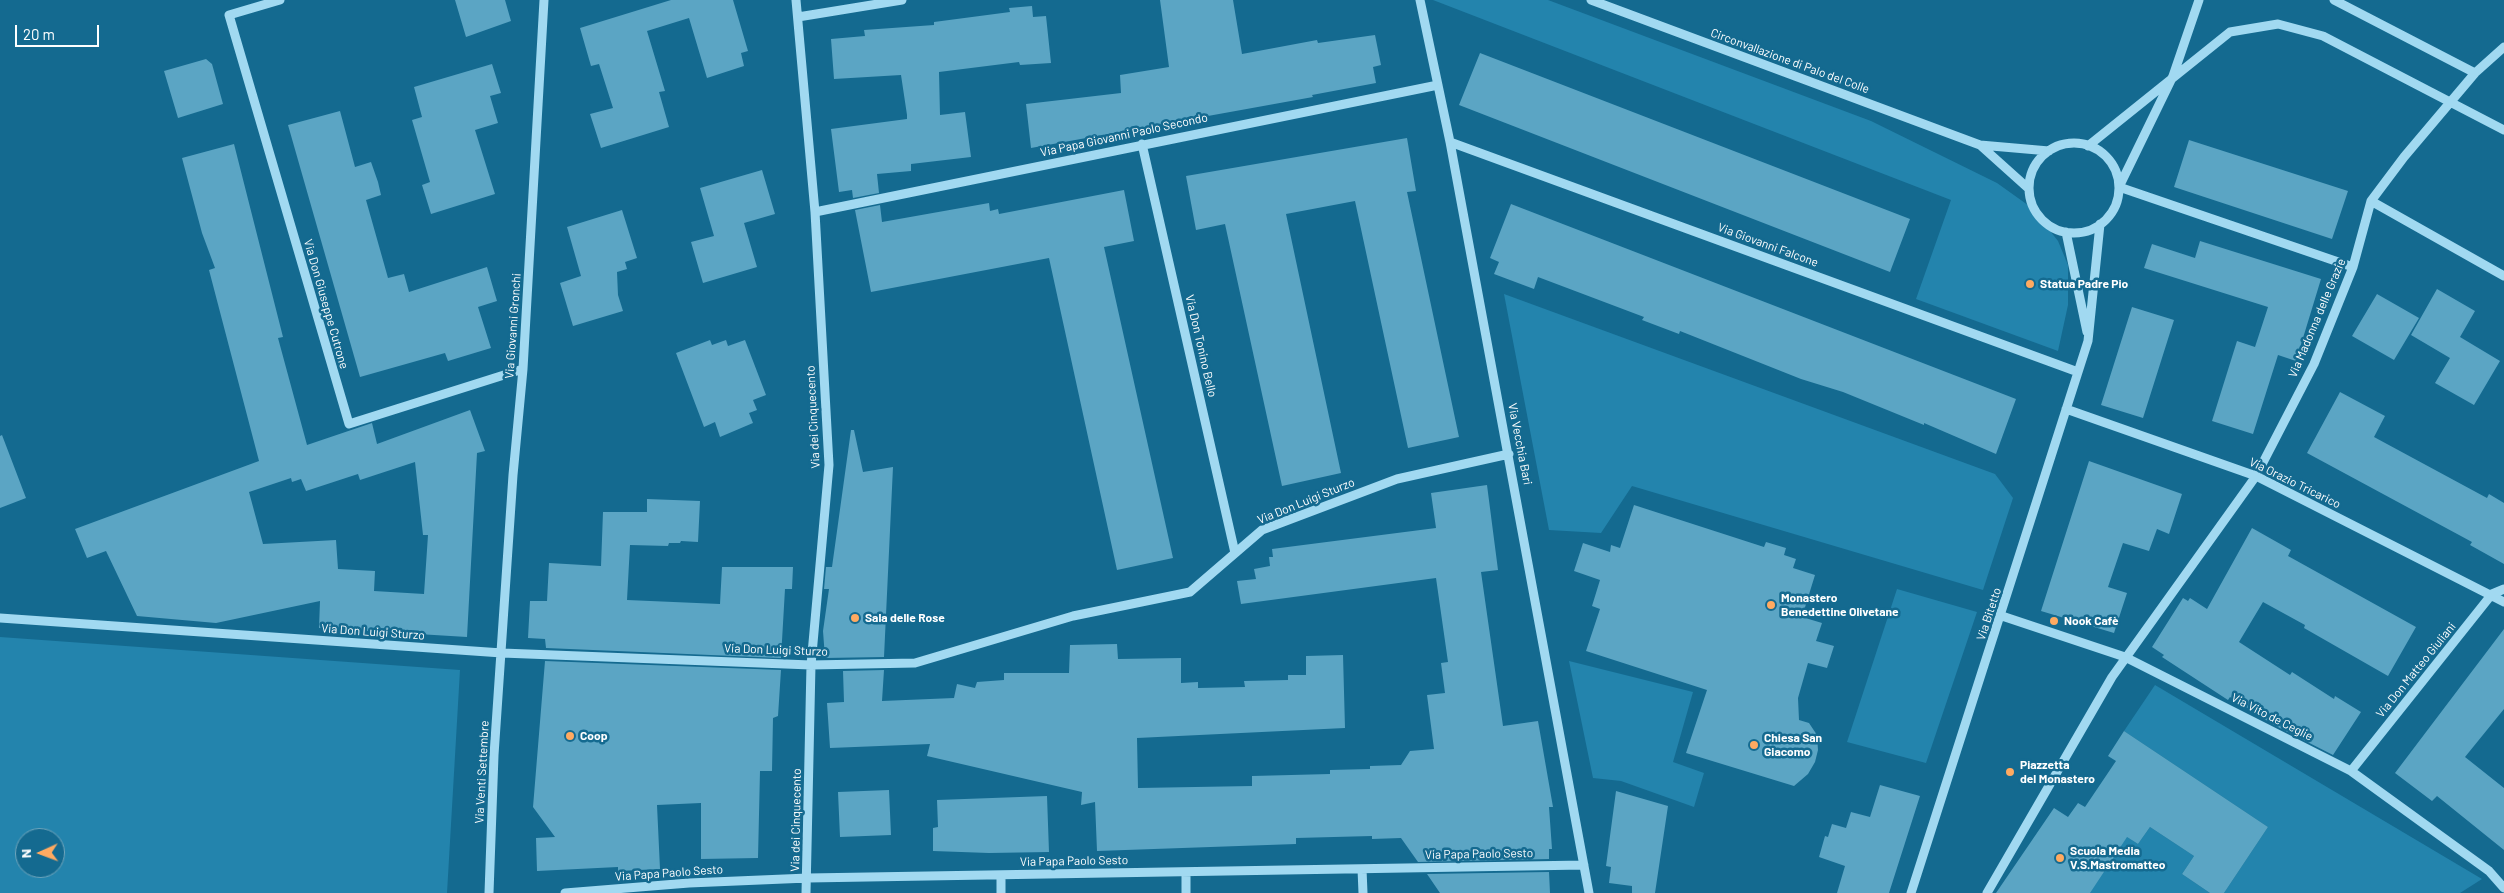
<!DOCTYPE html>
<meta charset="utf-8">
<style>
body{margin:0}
#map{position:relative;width:2504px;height:893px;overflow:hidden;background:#146a90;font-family:Barlow,sans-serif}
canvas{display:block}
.north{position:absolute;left:15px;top:828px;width:50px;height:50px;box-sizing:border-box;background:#146a90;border:1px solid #72a6bc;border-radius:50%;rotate:268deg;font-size:14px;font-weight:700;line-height:20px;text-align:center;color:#fff}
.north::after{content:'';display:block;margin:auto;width:18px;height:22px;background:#ffaa61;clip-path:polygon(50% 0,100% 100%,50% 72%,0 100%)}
.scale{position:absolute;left:15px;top:25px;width:84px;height:22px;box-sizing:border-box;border:2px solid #fff;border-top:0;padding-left:6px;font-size:15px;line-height:18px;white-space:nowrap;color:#fff;-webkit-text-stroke:4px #146a90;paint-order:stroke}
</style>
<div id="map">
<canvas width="2504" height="893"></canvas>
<div class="north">N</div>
<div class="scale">20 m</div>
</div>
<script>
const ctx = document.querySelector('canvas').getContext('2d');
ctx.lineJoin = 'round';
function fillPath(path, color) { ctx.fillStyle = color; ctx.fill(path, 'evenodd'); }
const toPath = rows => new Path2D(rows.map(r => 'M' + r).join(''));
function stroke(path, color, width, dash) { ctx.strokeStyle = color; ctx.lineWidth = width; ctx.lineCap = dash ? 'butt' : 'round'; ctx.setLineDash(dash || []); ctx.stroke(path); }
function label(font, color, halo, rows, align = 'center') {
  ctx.font = font + ' Barlow,sans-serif'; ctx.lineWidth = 5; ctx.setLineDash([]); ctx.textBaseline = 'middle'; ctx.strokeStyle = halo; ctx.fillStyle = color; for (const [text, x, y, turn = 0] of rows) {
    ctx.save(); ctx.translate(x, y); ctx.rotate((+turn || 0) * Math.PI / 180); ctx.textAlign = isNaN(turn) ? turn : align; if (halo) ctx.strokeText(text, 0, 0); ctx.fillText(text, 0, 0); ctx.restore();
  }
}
fillPath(toPath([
 [1433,0,1548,0,1871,121,1997,183,2032,208,2058,241,2068,265,2068,305,2058,351,1916,299,1951,200],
 [1504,294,1995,474,2013,498,1983,590,1632,486,1601,533,1549,530],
 [1897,589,1977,612,1926,763,1847,742],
 [0,637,460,670,447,893,0,893],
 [25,838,55,838,55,868,25,868],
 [1569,661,1693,692,1673,762,1704,773,1694,807,1621,781,1593,778],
 [2155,685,2482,879,2460,893,2224,893,2268,827,2124,731],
 [2150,827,2194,856,2182,874,2210,893,2085,893,2121,833,2138,844]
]), '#2384ad');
fillPath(toPath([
 [455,0,505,0,511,21,466,37],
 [671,0,733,0,748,51,741,53,744,66,707,78,689,18,647,31,665,91,659,92,669,127,601,148,590,114,613,108,599,64,591,66,580,28],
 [1160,0,1233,0,1242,54,1317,40,1318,43,1375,35,1381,65,1373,67,1376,83,1312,95,1313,97,1031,148,1026,104,1121,93,1120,75,1169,67],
 [1032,6,1033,17,1046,16,1051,63,1020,65,1019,62,939,72,940,115,965,112,971,157,911,164,911,171,877,174,879,193,853,198,852,190,839,192,831,129,907,119,907,115,901,75,834,79,831,39,865,36,864,30,934,25,934,22,1010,12,1009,8],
 [1480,53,1910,219,1890,272,1459,105],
 [206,59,212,64,223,104,178,118,164,71],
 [492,64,501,93,490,96,498,123,475,130,495,194,431,214,422,185,430,182,412,120,422,117,414,87],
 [340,111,355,167,371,162,378,182,381,195,366,200,388,278,404,274,409,292,487,267,497,301,478,307,491,348,448,361,445,353,360,377,288,125],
 [1407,138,1416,191,1407,192,1459,437,1408,448,1355,201,1286,214,1341,473,1282,486,1225,224,1196,230,1186,176],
 [2189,140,2348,191,2332,239,2174,187],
 [234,144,283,337,278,338,307,445,372,423,377,444,470,410,485,451,477,453,467,637,319,628,320,601,216,623,137,616,106,551,87,558,75,529,259,461,209,270,215,268,202,233,182,158],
 [415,462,423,535,428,535,424,594,374,591,375,571,338,569,336,540,263,544,249,492,291,478,292,482,301,479,306,491,358,474,360,480],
 [762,170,775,214,744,223,757,267,703,283,691,242,714,236,700,188],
 [1124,190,1134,241,1104,247,1173,558,1117,570,1049,258,871,292,855,210,880,205,882,222,989,203,990,211,998,209,999,214],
 [1511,204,2016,399,1996,454,1924,423,1924,425,1843,392,1801,379,1680,331,1679,334,1642,320,1644,317,1538,277,1534,289,1494,274,1499,262,1490,258],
 [622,210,637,258,625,262,627,269,617,272,618,295,623,311,573,326,560,283,581,276,567,227],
 [2200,241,2321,279,2296,361,2278,355,2253,434,2212,421,2237,341,2255,347,2268,307,2144,268,2152,244,2195,258],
 [2437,289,2475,311,2460,337,2500,361,2474,405,2435,383,2450,358,2411,335],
 [2377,294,2419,318,2394,360,2352,336],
 [2132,307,2174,320,2143,418,2101,405],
 [710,340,712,345,726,340,728,346,745,340,766,395,753,400,757,410,749,413,753,423,720,437,715,422,704,427,676,353],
 [2340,392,2385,416,2374,437,2487,498,2489,494,2504,503,2504,564,2470,545,2472,542,2307,453],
 [851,430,854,430,863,472,893,467,884,657,825,658,823,631,829,589,824,589,826,567,832,567],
 [2,435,26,498,0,508,0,436],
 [2089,461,2182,494,2169,534,2157,529,2149,551,2123,543,2108,587,2127,593,2114,633,2041,611],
 [1487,485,1498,570,1481,572,1503,726,1538,721,1553,807,1549,807,1552,849,1549,849,1549,859,1418,862,1401,838,1372,839,1372,836,1296,838,1296,844,1097,851,1095,802,1081,805,1082,792,927,756,930,744,830,748,827,703,844,702,843,671,884,670,882,701,954,698,957,684,975,688,977,682,1004,680,1004,673,1069,673,1070,645,1117,644,1118,659,1181,658,1181,683,1198,682,1198,688,1245,687,1244,681,1288,680,1288,675,1306,675,1306,656,1343,655,1345,728,1137,738,1138,788,1252,786,1252,776,1330,774,1330,770,1370,769,1370,766,1401,765,1410,751,1434,749,1427,695,1445,693,1441,663,1448,662,1436,578,1241,604,1237,581,1256,579,1254,569,1270,566,1269,557,1273,557,1272,549,1436,528,1431,493],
 [647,499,700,501,698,542,681,541,680,543,669,543,668,546,630,545,627,600,720,604,722,567,793,567,792,589,785,589,781,658,546,648,545,639,528,638,530,601,547,601,549,563,601,566,603,512,647,512],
 [1634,505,1764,547,1766,542,1786,548,1784,555,1796,559,1793,568,1815,575,1802,617,1822,623,1816,641,1834,646,1827,668,1808,663,1798,698,1799,720,1809,723,1817,735,1818,750,1815,762,1808,774,1794,786,1686,753,1707,690,1586,651,1600,609,1592,606,1600,580,1574,571,1583,543,1610,552,1611,545,1620,548],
 [2252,528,2291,550,2288,556,2416,627,2388,676,2304,628,2305,625,2263,602,2239,642,2290,675,2292,672,2334,699,2335,696,2361,712,2333,755,2274,725,2230,697,2228,700,2162,657,2164,655,2152,647,2183,598,2188,601,2190,598,2207,609],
 [2504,629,2504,709,2465,757,2504,788,2504,850,2437,796,2432,801,2395,773],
 [545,661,781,670,778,716,773,718,772,771,760,771,758,858,701,859,701,803,657,805,660,869,618,871,618,867,537,871,536,838,555,837,533,807],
 [2124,731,2268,827,2224,893,2210,893,2182,874,2194,856,2150,827,2138,844,2127,837,2090,893,1996,893,2054,808,2068,817,2078,803,2085,807,2116,761,2108,756],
 [1880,785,1920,796,1889,893,1837,893,1845,866,1819,857,1825,836,1828,837,1832,824,1846,828,1851,812,1870,817],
 [889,790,891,835,840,837,838,792],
 [1616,791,1668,806,1655,893,1632,893,1632,886,1609,883,1611,867,1606,866],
 [1047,796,1049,852,989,853,933,851,933,828,938,827,937,800],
 [1549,872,1550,893,1440,893,1427,874]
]), '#5ba5c4');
stroke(toPath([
 [280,0,229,15,349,424,523,369],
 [796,0,815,212,829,465,811,665,806,893],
 [1420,0,1450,142,1589,893],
 [1591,0,1980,145,2049,151],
 [2199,0,2173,76,2119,187,2353,267],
 [2334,0,2475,73],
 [798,17,902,0],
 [1450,142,2078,372],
 '2029 188a45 45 0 1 1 90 0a45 45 0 1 1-90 0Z',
 [1142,144,1235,553],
 [1980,145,2029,189],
 [2088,146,2230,32,2278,24,2323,36,2504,130],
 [2371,201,2504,276],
 [815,212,1438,85],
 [2066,232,2087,332],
 [2066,409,2256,476,2504,602],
 [2002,616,2125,657,2351,771,2489,871,2504,888],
 [0,618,502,653,811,665,915,663,1073,616,1190,592,1262,530,1397,479,1509,454],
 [2351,771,2492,594,2504,589],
 [1362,869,1363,893],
 [1186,872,1186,893],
 [1001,875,1001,893],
 [489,893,494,755,513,475,523,369,544,0],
 [565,893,689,883,808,878,1584,865],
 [1911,893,2088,341,2100,224],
 [1987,893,2112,677,2256,476,2314,364,2353,267,2371,201,2404,157,2475,73,2504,47]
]), '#a1d9f1', 9);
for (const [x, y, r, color] of [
 [2030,284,5,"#ffaa61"],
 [1771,605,5,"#ffaa61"],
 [855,618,5,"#ffaa61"],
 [2054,621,5,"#ffaa61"],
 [570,736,5,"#ffaa61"],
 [1754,745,5,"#ffaa61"],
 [2010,772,5,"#ffaa61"],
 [2060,858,5,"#ffaa61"]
]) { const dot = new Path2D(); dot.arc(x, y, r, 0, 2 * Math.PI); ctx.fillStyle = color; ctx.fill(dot); stroke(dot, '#146a90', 2); }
label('12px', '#fff', '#146a90', [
 ["Circonvallazione di Palo del Colle",1790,61,20],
 ["Via Papa Giovanni Paolo Secondo",1124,135,-12],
 ["Via Giovanni Falcone",1768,245,20],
 ["Via Don Giuseppe Cutrone",326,304,74],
 ["Via Madonna delle Grazie",2317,318,-67],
 ["Via Giovanni Gronchi",513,326,-86],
 ["Via Don Tonino Bello",1201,346,77],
 ["Via dei Cinquecento",813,417,-93],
 ["Via Vecchia Bari",1520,444,79],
 ["Via Orazio Tricarico",2295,483,26],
 ["Via Don Luigi Sturzo",1306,501,-22],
 ["Via Bitetto",1989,614,-72],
 ["Via Don Luigi Sturzo",373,632,4],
 ["Via Don Luigi Sturzo",776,650,2],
 ["Via Don Matteo Giuliani",2416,670,-51],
 ["Via Vito de Ceglie",2272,717,27],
 ["Via Venti Settembre",482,772,-87],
 ["Via dei Cinquecento",796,820,-89],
 ["Via Papa Paolo Sesto",1479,854,-1],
 ["Via Papa Paolo Sesto",1074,861,-1],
 ["Via Papa Paolo Sesto",669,873,-4]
]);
label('bold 12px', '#fff', '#146a90', [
 ["Statua Padre Pio",2040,284],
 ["Monastero",1781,598],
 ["Benedettine Olivetane",1781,612],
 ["Sala delle Rose",865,618],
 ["Nook Cafè",2064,621],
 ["Coop",580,736],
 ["Chiesa San",1764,738],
 ["Giacomo",1764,752],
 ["Piazzetta",2020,765],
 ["del Monastero",2020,779],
 ["Scuola Media",2070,851],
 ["V.S.Mastromatteo",2070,865]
], 'left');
</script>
